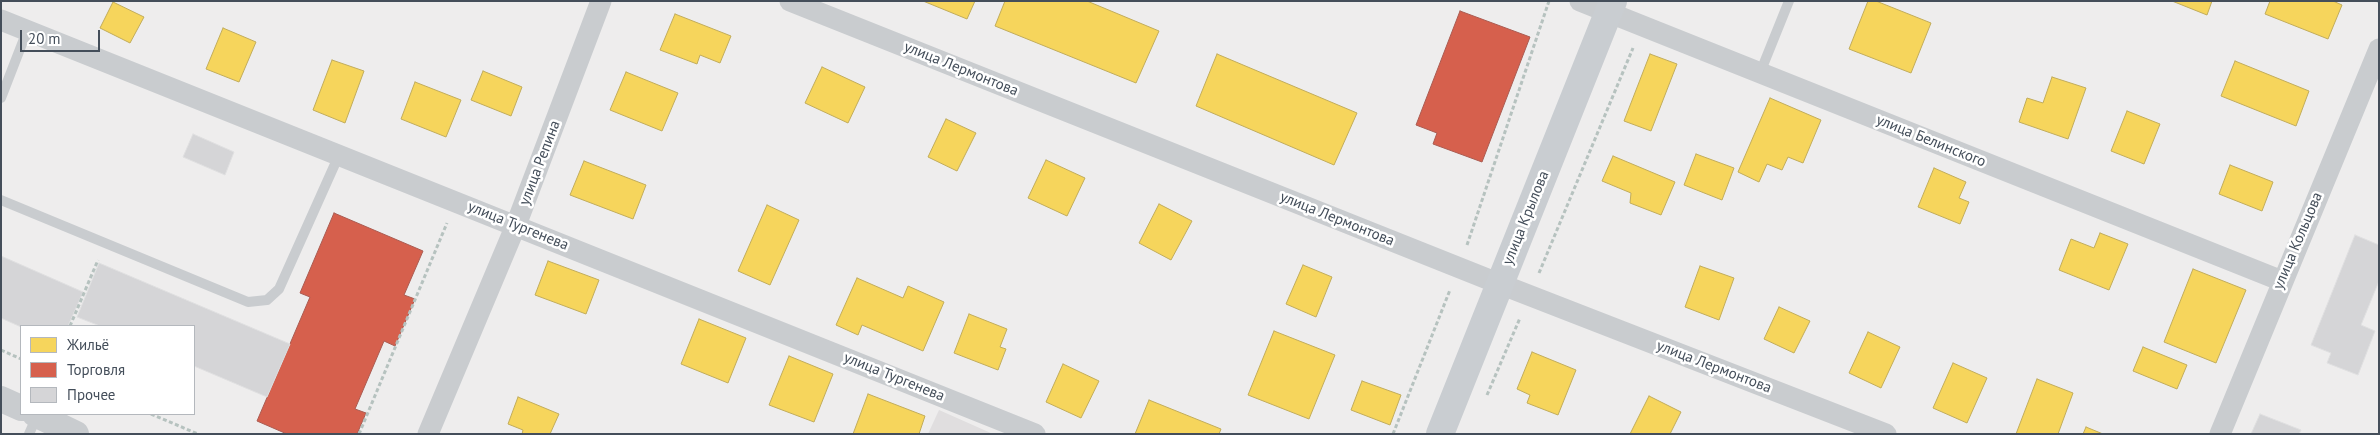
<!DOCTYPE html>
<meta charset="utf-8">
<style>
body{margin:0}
#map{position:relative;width:2380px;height:435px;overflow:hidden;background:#eeeded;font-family:"PT Sans",sans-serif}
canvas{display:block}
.frame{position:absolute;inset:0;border:2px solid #444e5a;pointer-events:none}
.legend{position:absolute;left:20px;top:325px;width:175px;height:90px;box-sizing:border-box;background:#fff;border:1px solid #b4b8bd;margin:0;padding:6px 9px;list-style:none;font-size:15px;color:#444e5a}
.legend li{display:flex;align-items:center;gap:10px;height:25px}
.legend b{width:25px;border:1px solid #b4b8bd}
.scale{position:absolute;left:20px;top:30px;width:80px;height:22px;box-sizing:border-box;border:2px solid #444e5a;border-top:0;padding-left:6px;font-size:15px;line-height:18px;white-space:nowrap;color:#444e5a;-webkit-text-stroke:4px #fff;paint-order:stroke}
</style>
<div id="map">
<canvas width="2380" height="435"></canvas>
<div class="frame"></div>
<ul class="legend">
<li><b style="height:14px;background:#f6d55c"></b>Жильё</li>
<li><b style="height:14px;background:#d6604d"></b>Торговля</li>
<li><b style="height:14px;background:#d5d5d7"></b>Прочее</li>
</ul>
<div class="scale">20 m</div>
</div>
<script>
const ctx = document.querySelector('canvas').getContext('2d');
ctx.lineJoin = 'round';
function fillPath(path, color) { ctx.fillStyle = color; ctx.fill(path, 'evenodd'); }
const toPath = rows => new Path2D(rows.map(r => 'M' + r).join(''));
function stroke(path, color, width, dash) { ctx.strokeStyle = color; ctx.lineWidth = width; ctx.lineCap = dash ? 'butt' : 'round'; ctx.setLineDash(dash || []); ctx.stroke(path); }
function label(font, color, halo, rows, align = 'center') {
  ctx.font = font + ' "PT Sans",sans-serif'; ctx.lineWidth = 5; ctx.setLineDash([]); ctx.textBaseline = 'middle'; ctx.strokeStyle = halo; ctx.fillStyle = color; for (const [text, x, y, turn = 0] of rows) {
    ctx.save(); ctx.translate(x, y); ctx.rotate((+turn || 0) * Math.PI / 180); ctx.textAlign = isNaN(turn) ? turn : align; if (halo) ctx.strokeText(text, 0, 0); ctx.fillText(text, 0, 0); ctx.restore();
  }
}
fillPath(toPath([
 [939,410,993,434,928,434]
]), '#e0dedf');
const homes = toPath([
 [923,1,975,1,967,19,923,1],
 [1005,1,1087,1,1159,31,1136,83,995,26,1005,1],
 [1868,1,1876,1,1931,23,1911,73,1849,49,1868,1],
 [2172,1,2212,1,2207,15,2172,1],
 [2270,1,2333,1,2342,5,2328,39,2265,14,2270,1],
 [113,2,144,17,130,43,100,28,113,2],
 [675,14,731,36,720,63,700,55,697,64,660,50,675,14],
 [223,28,256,42,239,82,206,69,223,28],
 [1217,54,1357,113,1334,165,1196,106,1217,54],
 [1650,54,1677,64,1651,131,1624,121,1650,54],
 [332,60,364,71,345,123,313,110,332,60],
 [2235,61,2309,91,2296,126,2221,96,2235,61],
 [822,67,865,87,848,123,805,103,822,67],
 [483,71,522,87,511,116,471,100,483,71],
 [626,72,678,93,662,131,610,110,626,72],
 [2052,77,2086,88,2068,139,2019,122,2027,98,2043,103,2052,77],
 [415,82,461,100,446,137,401,119,415,82],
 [1770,98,1821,120,1803,163,1788,157,1782,170,1767,164,1759,182,1738,172,1770,98],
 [2127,111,2160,124,2144,164,2111,151,2127,111],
 [946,119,976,133,957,171,928,157,946,119],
 [1696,154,1734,168,1722,200,1684,185,1696,154],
 [1613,156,1675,182,1661,215,1630,203,1631,193,1602,181,1613,156],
 [1046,160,1085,178,1067,216,1028,198,1046,160],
 [584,161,646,185,633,219,570,195,584,161],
 [2230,165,2273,182,2262,211,2219,194,2230,165],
 [1934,168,1966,182,1959,198,1969,202,1960,224,1918,207,1934,168],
 [1159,204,1192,221,1171,260,1139,243,1159,204],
 [767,205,799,220,770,285,738,271,767,205],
 [2100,233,2128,244,2109,290,2059,270,2071,239,2094,248,2100,233],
 [548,261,599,280,586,314,535,295,548,261],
 [1303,265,1332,277,1316,317,1286,304,1303,265],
 [1700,266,1734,278,1719,320,1685,307,1700,266],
 [2193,269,2246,290,2216,363,2164,342,2193,269],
 [857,278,903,298,908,286,944,302,923,351,862,325,858,335,836,325,857,278],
 [1779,307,1810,321,1794,353,1764,339,1779,307],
 [969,314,1007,329,1000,347,1006,349,998,370,954,353,969,314],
 [699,319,746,338,728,383,681,364,699,319],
 [1274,331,1335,355,1309,419,1248,395,1274,331],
 [1868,332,1900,347,1881,388,1849,373,1868,332],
 [2143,347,2187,365,2177,389,2133,371,2143,347],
 [1532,352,1576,370,1558,415,1527,403,1530,395,1517,389,1532,352],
 [789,356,833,374,814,422,769,405,789,356],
 [1953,363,1987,378,1967,423,1933,408,1953,363],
 [1063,364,1099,381,1081,418,1046,402,1063,364],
 [2037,379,2073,393,2058,434,2016,434,2037,379],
 [1362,381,1401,395,1390,425,1351,410,1362,381],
 [868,394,925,416,919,434,853,434,868,394],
 [1649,396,1681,412,1670,434,1630,434,1649,396],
 [518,397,559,414,550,434,522,434,523,430,508,424,518,397],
 [1149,400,1221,429,1219,434,1135,434,1149,400],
 [2086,427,2103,434,2083,434,2086,427]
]);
fillPath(homes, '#f6d55c');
stroke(homes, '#c1ac5b', 1);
const shops = toPath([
 [1460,11,1530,37,1482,162,1433,144,1437,133,1416,125,1460,11],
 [334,213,423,251,404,295,415,299,395,346,384,341,355,409,366,413,357,434,287,434,257,421,310,297,300,293,334,213]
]);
fillPath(shops, '#d6604d');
stroke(shops, '#aa5b51', 1);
const building = toPath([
 [193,134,234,152,225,175,183,157,193,134],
 [2355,235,2379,245,2379,281,2361,325,2375,331,2358,375,2327,363,2331,353,2311,345,2355,235],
 [1,256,83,292,68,326,21,327,1,318,1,256],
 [99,263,290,344,267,397,194,366,194,326,100,326,77,317,99,263],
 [2260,414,2301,430,2299,434,2251,434,2260,414]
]);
fillPath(building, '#d5d5d7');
stroke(building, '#dfdfe0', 1);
stroke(toPath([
 [2378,1,2379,2],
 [1467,245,1549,1],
 [1539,273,1633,48],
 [70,326,98,260],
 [1,350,21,359],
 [1487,395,1520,318],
 [151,414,198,434],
 [359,434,447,223],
 [1393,434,1450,290]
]), '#b6c2bf', 3, [4, 2.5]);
stroke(toPath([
 [1760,73,1789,1],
 [1,98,27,31],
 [1,200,248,302,267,300,279,289,339,155],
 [29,434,37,416]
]), '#c9cccf', 10);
stroke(toPath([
 [790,1,1500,284,1886,434],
 [1580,1,2282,281],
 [1,20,1035,434],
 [428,434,516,225,601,1],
 [2220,434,2379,49]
]), '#c9cccf', 21);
stroke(toPath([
 [1,399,21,408],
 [35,414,76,434]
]), '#c9cccf', 26);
stroke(toPath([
 [1440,434,1613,1]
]), '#c9cdd1', 28);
label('15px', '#444e5a', '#fff', [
 ["улица Лермонтова",961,69,22],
 ["улица Белинского",1931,141,22],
 ["улица Репина",540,163,-69],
 ["улица Крылова",1526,218,-68],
 ["улица Лермонтова",1337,219,22],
 ["улица Тургенева",518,226,22],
 ["улица Кольцова",2298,241,-67],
 ["улица Лермонтова",1714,367,21],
 ["улица Тургенева",894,377,22]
]);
</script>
